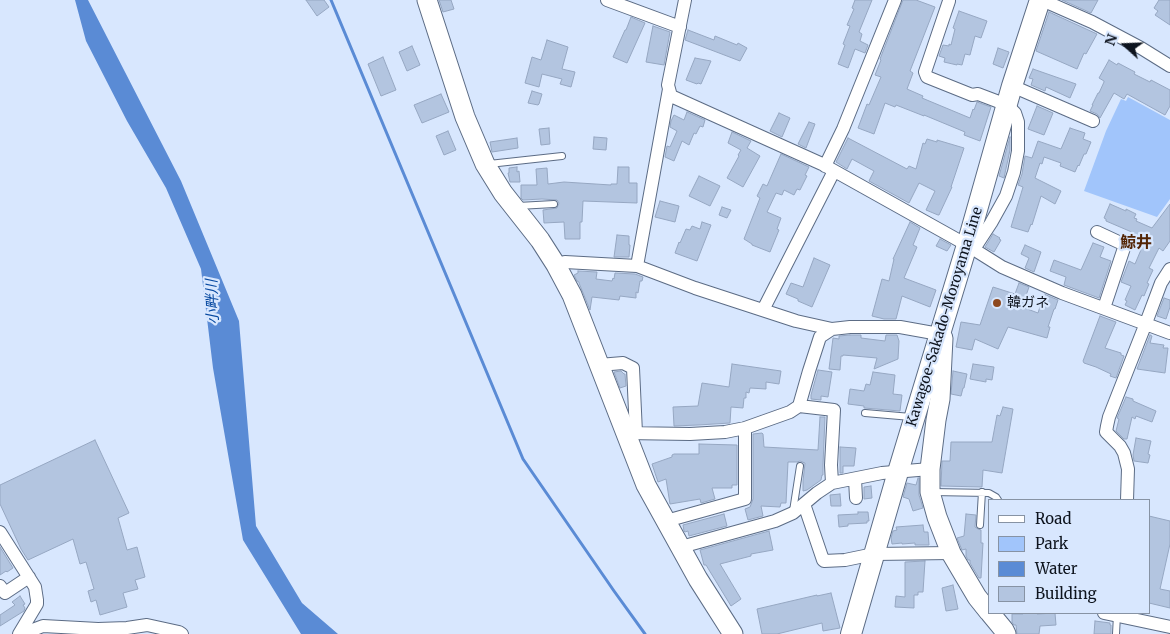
<!DOCTYPE html>
<meta charset="utf-8">
<style>
body{margin:0}
#map{position:relative;width:1170px;height:634px;overflow:hidden;background:#d8e7fe;font-family:Merriweather,serif}
canvas{display:block}
.legend{position:absolute;left:988px;top:499px;width:162px;height:115px;box-sizing:border-box;background:#d8e7fe;border:1px solid #8793a4;margin:0;padding:6px 9px;list-style:none;font-size:15px;color:#0e141e}
.legend li{display:flex;align-items:center;gap:10px;height:25px}
.legend b{width:25px;border:1px solid #8793a4}
.north{position:absolute;left:1100px;top:20px;width:50px;height:50px;-webkit-text-stroke:4px #d8e7fe;paint-order:stroke;rotate:290deg;font-size:14px;font-weight:700;line-height:20px;text-align:center;color:#0e141e}
.north::after{content:'';display:block;margin:auto;width:18px;height:22px;background:#0e141e;clip-path:polygon(50% 0,100% 100%,50% 72%,0 100%)}
</style>
<div id="map">
<canvas width="1170" height="634"></canvas>
<ul class="legend">
<li><b style="height:6px;background:#fff"></b>Road</li>
<li><b style="height:14px;background:#a1c5fb"></b>Park</li>
<li><b style="height:14px;background:#5a8bd5"></b>Water</li>
<li><b style="height:14px;background:#b3c5e0"></b>Building</li>
</ul>
<div class="north">N</div>
</div>
<script>
const ctx = document.querySelector('canvas').getContext('2d');
ctx.lineJoin = 'round';
function fillPath(path, color) { ctx.fillStyle = color; ctx.fill(path, 'evenodd'); }
const toPath = rows => new Path2D(rows.map(r => 'M' + r).join(''));
function stroke(path, color, width, dash) { ctx.strokeStyle = color; ctx.lineWidth = width; ctx.lineCap = dash ? 'butt' : 'round'; ctx.setLineDash(dash || []); ctx.stroke(path); }
function label(font, color, halo, rows, align = 'center') {
  ctx.font = font + ' Merriweather,"Noto Sans JP",serif'; ctx.lineWidth = 4.5; ctx.setLineDash([]); ctx.textBaseline = 'middle'; ctx.strokeStyle = halo; ctx.fillStyle = color; for (const [text, x, y, turn = 0] of rows) {
    ctx.save(); ctx.translate(x, y); ctx.rotate((+turn || 0) * Math.PI / 180); ctx.textAlign = isNaN(turn) ? turn : align; if (halo) ctx.strokeText(text, 0, 0); ctx.fillText(text, 0, 0); ctx.restore();
  }
}
fillPath(toPath([
 [1128,97,1170,120,1170,199,1157,217,1084,191,1106,131,1121,99,1126,101]
]), '#a1c5fb');
fillPath(toPath([
 [75,0,88,0,181,181,239,321,256,526,302,603,338,634,301,634,243,540,213,368,201,269,166,188,127,121,86,41]
]), '#5a8bd5');
stroke(toPath([
 [331,0,523,459,614,591,645,634]
]), '#5a8bd5', 3);
const building = toPath([
 [306,0,324,0,329,7,317,16,306,0],
 [439,0,451,0,454,9,443,12,439,0],
 [855,0,872,0,859,32,862,34,860,41,868,45,865,53,855,49,848,68,838,64,845,45,843,44,850,26,847,25,854,9,852,8,855,0],
 [903,0,916,0,935,7,910,71,913,73,907,89,923,96,922,98,970,118,973,109,974,110,977,102,991,107,980,141,964,135,965,132,924,115,924,116,896,105,895,107,885,103,874,134,858,128,867,104,869,105,881,77,875,75,881,60,880,59,903,0],
 [1062,0,1098,0,1091,13,1062,0],
 [1159,0,1170,0,1170,25,1155,15,1158,11,1154,8,1159,0],
 [959,11,987,21,981,38,975,36,970,55,965,54,962,65,957,64,957,65,944,62,945,58,939,56,943,45,949,46,949,44,951,45,955,29,953,28,959,11],
 [1049,12,1097,34,1086,54,1084,53,1077,69,1036,51,1049,12],
 [631,17,645,23,627,63,613,57,625,30,626,30,631,17],
 [653,26,670,32,664,65,646,62,653,26],
 [688,30,714,40,715,36,737,45,738,43,747,48,740,61,685,40,688,30],
 [547,40,568,47,562,69,575,72,571,87,560,84,562,79,542,74,539,87,525,83,532,57,541,60,547,40],
 [412,46,420,65,407,71,399,52,412,46],
 [998,48,1009,52,1003,68,993,64,998,48],
 [383,57,396,90,381,96,368,64,383,57],
 [695,58,711,61,701,84,698,83,697,84,686,80,695,58],
 [1109,60,1117,65,1118,63,1135,72,1134,74,1150,82,1151,80,1170,90,1170,106,1165,115,1127,94,1124,99,1114,93,1100,118,1097,114,1090,111,1093,105,1092,105,1098,93,1099,93,1104,82,1104,81,1099,78,1109,60],
 [1033,69,1076,84,1070,98,1046,87,1045,91,1031,85,1033,79,1029,78,1033,69],
 [532,91,542,94,539,104,538,105,528,103,532,91],
 [441,94,449,112,422,123,414,105,441,94],
 [1037,106,1053,113,1044,135,1028,129,1037,106],
 [687,112,705,120,703,127,700,126,696,134,694,133,689,145,682,141,674,161,665,157,667,146,670,147,677,131,670,127,671,121,674,115,684,120,687,112],
 [779,113,790,118,782,137,770,131,779,113],
 [809,122,815,124,806,148,798,144,809,122],
 [549,128,550,144,541,145,539,129,549,128],
 [1070,128,1085,133,1083,139,1091,142,1086,154,1084,154,1079,166,1078,165,1075,172,1060,166,1061,163,1044,157,1042,164,1040,163,1035,178,1061,191,1055,204,1041,196,1032,225,1031,224,1028,232,1011,227,1023,187,1018,185,1022,174,1025,156,1032,158,1038,141,1061,149,1070,128],
 [448,131,456,150,444,155,436,136,448,131],
 [732,132,751,141,747,148,760,156,743,187,727,178,739,156,738,155,741,150,728,143,732,132],
 [594,137,607,138,606,150,593,149,594,137],
 [1010,137,1010,150,1004,178,999,176,1010,137],
 [517,138,518,148,492,152,490,142,517,138],
 [848,138,907,169,909,166,916,169,923,143,925,144,927,139,937,142,937,140,964,148,951,187,952,187,939,215,938,215,926,210,935,191,919,183,909,203,869,181,874,171,852,159,847,169,836,162,848,138],
 [781,154,809,167,805,175,807,176,800,190,797,189,794,195,784,190,782,195,776,193,767,212,781,218,777,229,779,230,770,252,752,245,752,244,744,239,760,198,757,196,763,184,767,186,781,154],
 [517,167,517,172,519,171,520,182,510,182,508,173,509,173,509,168,517,167],
 [618,167,629,167,629,183,637,183,637,203,583,201,582,222,580,222,580,239,565,239,564,222,544,223,543,210,557,208,559,203,557,200,542,199,523,200,521,198,521,185,537,185,536,169,547,168,548,184,564,182,611,185,611,184,617,184,618,167],
 [699,176,720,186,710,206,689,196,699,176],
 [660,201,679,206,675,222,655,217,660,201],
 [1110,204,1126,211,1126,209,1136,214,1134,218,1137,219,1136,221,1152,228,1170,204,1170,241,1163,251,1159,248,1149,268,1153,270,1147,283,1149,284,1144,296,1142,295,1135,310,1125,305,1127,301,1125,300,1131,286,1121,282,1129,261,1135,264,1143,245,1131,239,1134,233,1106,221,1106,219,1104,218,1110,204],
 [722,207,731,210,727,218,719,215,722,207],
 [702,222,711,225,697,261,675,253,679,242,680,243,686,229,690,230,692,226,700,229,702,222],
 [910,222,920,228,913,245,917,247,904,278,936,290,930,307,902,296,896,319,884,319,872,316,882,279,889,281,894,259,893,259,910,222],
 [993,234,1000,238,999,239,1001,240,994,252,985,247,993,234],
 [617,235,629,236,629,245,630,245,629,257,614,257,617,235],
 [940,239,951,245,947,251,936,246,940,239],
 [1093,243,1104,247,1100,257,1111,261,1099,298,1064,285,1066,277,1050,271,1054,260,1081,270,1093,243],
 [1025,245,1041,252,1034,272,1025,268,1029,258,1021,254,1025,245],
 [814,258,830,265,812,307,798,301,798,299,786,294,791,283,803,287,814,258],
 [578,271,597,272,596,279,612,281,613,278,614,279,615,273,635,274,643,277,642,281,640,281,638,293,636,292,636,298,620,296,619,300,592,297,590,310,579,283,579,282,577,281,574,275,578,273,578,271],
 [1019,283,1029,287,1022,307,1038,313,1044,294,1058,300,1055,309,1054,309,1048,327,1050,327,1047,338,1008,327,998,349,975,339,972,350,956,347,961,322,980,325,993,287,1015,294,1019,283],
 [1164,298,1170,300,1170,307,1166,319,1157,316,1164,298],
 [1100,316,1116,322,1105,348,1121,353,1121,355,1124,356,1116,378,1110,376,1111,374,1096,367,1084,363,1083,361,1100,316],
 [850,335,861,335,861,338,885,341,886,335,897,335,899,341,898,359,874,369,877,358,843,355,843,356,841,356,840,370,829,369,833,338,839,339,839,336,850,335],
 [1150,335,1152,336,1150,343,1164,345,1163,348,1168,348,1165,373,1137,369,1150,335],
 [732,364,781,371,779,384,766,382,766,389,750,388,749,393,746,392,746,398,744,398,743,408,731,407,730,423,698,425,674,426,673,407,698,406,702,383,729,387,732,364],
 [973,364,994,367,992,380,986,379,986,382,970,379,973,364],
 [818,370,832,372,828,397,821,396,821,400,811,399,811,395,818,370],
 [621,371,624,374,625,374,626,386,620,388,614,372,621,371],
 [953,371,967,374,964,388,963,388,961,396,951,394,953,371],
 [873,372,895,375,893,394,902,395,900,411,864,408,864,406,848,404,850,389,864,391,866,384,870,385,873,372],
 [1126,397,1133,399,1133,401,1156,411,1152,422,1136,416,1135,419,1132,417,1127,439,1124,439,1116,431,1119,419,1117,418,1126,397],
 [1003,407,1013,409,1002,473,983,470,982,487,941,486,942,461,950,461,951,442,992,442,997,415,1000,416,1003,407],
 [820,417,825,417,823,465,823,475,822,475,821,480,807,490,803,491,803,481,805,463,800,461,797,462,788,462,786,503,781,503,780,507,761,506,763,516,748,520,745,509,750,507,753,499,753,434,762,433,763,434,764,447,818,450,820,417],
 [1136,438,1151,441,1148,454,1150,455,1148,463,1134,461,1133,455,1136,438],
 [95,440,129,513,118,518,127,550,137,547,145,577,135,580,138,589,123,593,127,607,100,615,96,600,91,602,88,591,94,589,86,562,80,564,73,539,28,560,21,549,0,504,0,485,95,440],
 [699,444,737,445,737,485,732,485,732,488,712,488,715,499,701,503,700,499,670,504,666,479,658,482,652,464,672,457,672,455,674,454,699,454,699,444],
 [840,447,856,448,854,466,843,466,843,473,840,473,840,447],
 [918,478,919,478,919,495,923,508,913,511,909,499,903,497,907,483,916,485,918,478],
 [871,486,872,498,864,499,864,487,871,486],
 [840,494,841,506,831,506,830,495,840,494],
 [858,512,868,512,869,521,867,521,867,523,848,524,848,526,839,527,838,515,858,514,858,512],
 [724,514,727,526,689,536,688,531,685,532,684,531,683,525,724,514],
 [966,514,976,515,975,527,978,529,981,530,981,543,983,543,981,578,979,578,970,563,970,560,968,560,966,556,966,549,962,550,957,538,964,536,966,514],
 [1149,516,1170,521,1170,544,1160,589,1170,591,1170,608,1149,603,1149,516],
 [923,525,924,532,928,532,929,545,915,545,915,543,902,544,902,543,892,544,891,538,893,531,897,530,896,527,923,525],
 [769,531,773,550,751,554,751,556,720,564,741,599,731,606,706,565,704,565,700,550,769,531],
 [0,547,13,568,7,572,6,571,0,575,0,547],
 [925,561,923,592,918,592,918,595,914,595,914,608,895,607,896,596,905,597,905,562,925,561],
 [953,585,958,609,946,611,942,588,953,585],
 [831,593,840,628,823,631,822,623,777,634,762,634,757,609,817,595,817,596,831,593],
 [20,596,25,604,23,605,25,608,24,611,0,626,0,615,15,605,12,602,20,596],
 [1023,613,1037,613,1037,614,1055,613,1056,625,1040,626,1039,634,1017,634,1016,625,1014,625,1012,622,1012,614,1023,614,1023,613],
 [1095,621,1110,623,1110,625,1111,625,1111,634,1094,634,1095,621]
]);
fillPath(building, '#b3c5e0');
stroke(building, '#96a7c2', 1);
const lane = toPath([
 [489,164,562,156],
 [518,206,554,204],
 [865,413,911,417],
 [932,492,989,493,996,497,998,500],
 [793,511,800,466],
 [980,525,982,492],
 [1116,634,1117,615]
]);
const street = toPath([
 [607,0,680,27],
 [685,0,668,85,671,96,822,164,967,245,1002,267,1062,293,1170,333],
 [949,0,949,1,925,72,927,77,972,95,978,94,1007,105,1015,113,1018,122,1018,151,1014,172,1006,196,991,223,974,249],
 [1042,0,1092,22,1141,48,1170,66],
 [1012,86,1093,121],
 [825,166,843,129,895,0],
 [1097,232,1125,245,1104,308],
 [556,265,565,262,637,266,669,89],
 [637,266,695,288,796,321,832,329],
 [763,310,834,171],
 [599,365,623,363,633,368,636,433],
 [799,406,834,410,831,465,832,483],
 [626,433,690,434,725,432,745,428,790,412,799,406,809,371,820,337,832,329,850,327,900,327,939,334],
 [855,479,856,498],
 [1127,500,1128,469,1124,453,1120,446,1106,432,1107,426,1109,417,1146,323,1161,283,1170,269],
 [804,504,823,560,824,561,845,560,874,554,951,553],
 [666,521,745,499,745,428],
 [0,532,35,587,37,600,37,604,19,634],
 [681,547,775,521,793,513,817,493,832,483,882,473,930,469],
 [0,586,5,593,29,577],
 [1104,613,1170,627],
 [28,634,35,629,43,626,98,629,127,628,147,625,179,632,182,634]
]);
const secondary = toPath([
 [427,0,465,117,485,164,503,193,540,240,556,265,572,295,646,485,698,579,733,634],
 [943,338,940,399,936,420,930,469,930,492,937,517,951,553,977,597,989,612],
 [990,613,1004,630,1006,634]
]);
const primary = toPath([
 [851,634,898,472,967,245,1012,86,1040,0]
]);
stroke(lane, '#5c6c85', 8);
stroke(street, '#5c6c85', 14);
stroke(secondary, '#5c6c85', 21);
stroke(primary, '#5c6c85', 22);
stroke(lane, '#fff', 6);
stroke(street, '#fff', 12);
stroke(secondary, '#fff', 19);
stroke(primary, '#fff', 20);
for (const [x, y, r, color] of [
 [997,303,5,"#8d481f"]
]) { const dot = new Path2D(); dot.arc(x, y, r, 0, 2 * Math.PI); ctx.fillStyle = color; ctx.fill(dot); stroke(dot, '#d8e7fe', 2); }
label('14px', '#0e141e', '#d8e7fe', [
 ["韓ガネ",1007,303]
], 'left');
label('14px', '#0e141e', '#d8e7fe', [
 ["Kawagoe-Sakado-Moroyama Line",945,317,-73]
]);
label('italic 15px', '#0648a0', '#d8e7fe', [
 ["小畔川",213,302,-92]
]);
label('bold 16px', '#522405', '#d8e7fe', [
 ["鯨井",1136,243]
]);
</script>
